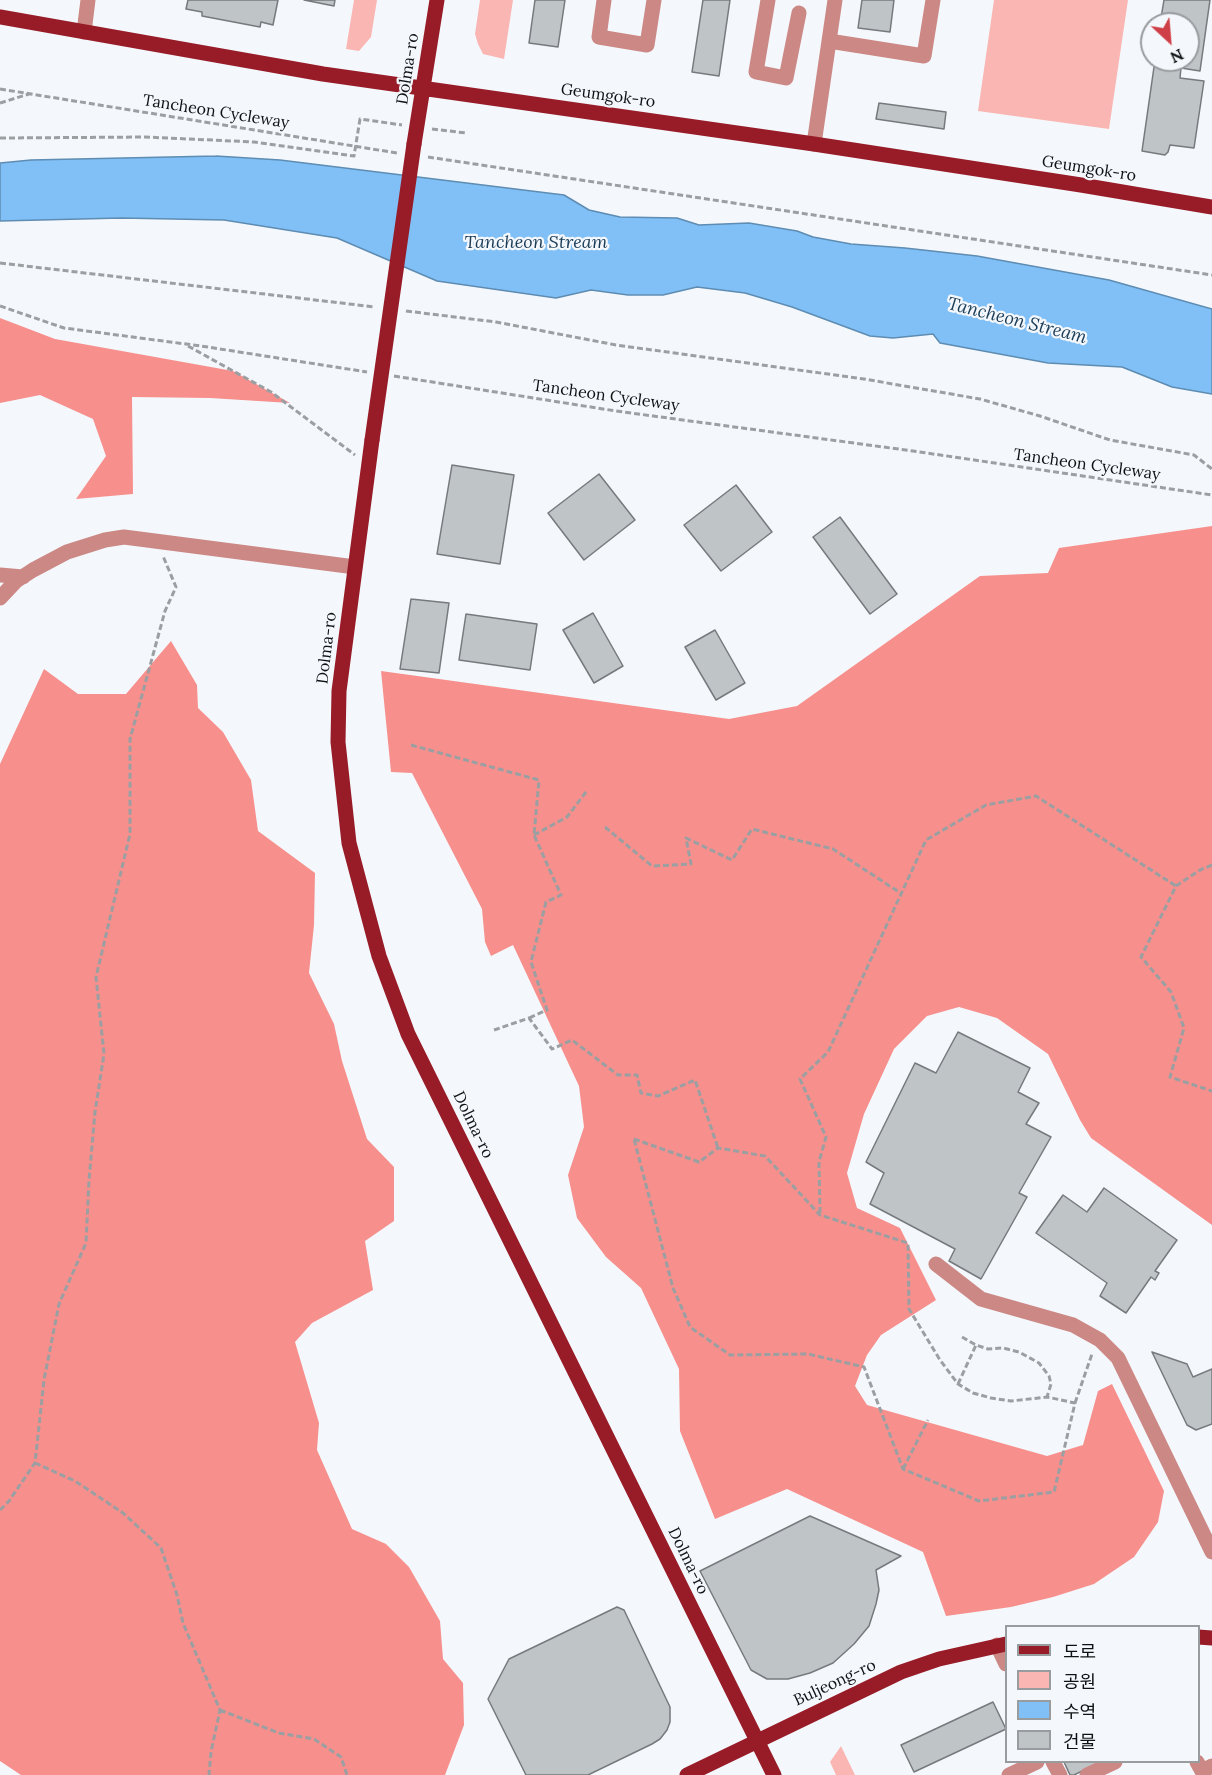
<!DOCTYPE html>
<meta charset="utf-8">
<style>
body{margin:0}
#map{position:relative;width:1212px;height:1775px;overflow:hidden;background:#f4f8fc;font-family:Lora,"Noto Sans KR",serif}
canvas{display:block}
.legend{position:absolute;left:1005px;top:1625px;width:195px;height:138px;box-sizing:border-box;background:#f4f8fc;border:2px solid #999c9f;margin:0;padding:8px 10px;list-style:none;font-size:18px;color:#101113}
.legend li{display:flex;align-items:center;gap:12px;height:30px}
.legend b{width:30px;border:2px solid #999c9f}
.north{position:absolute;left:1140px;top:12px;width:60px;height:60px;box-sizing:border-box;background:#f4f8fc;border:2px solid #999c9f;border-radius:50%;rotate:154deg;font-size:16px;font-weight:700;line-height:24px;text-align:center;color:#101113}
.north::after{content:'';display:block;margin:auto;width:21px;height:27px;background:#cf3f47;clip-path:polygon(50% 0,100% 100%,50% 72%,0 100%)}
</style>
<div id="map">
<canvas width="1212" height="1775"></canvas>
<ul class="legend">
<li><b style="height:8px;background:#981c28"></b>도로</li>
<li><b style="height:16px;background:#fab6b3"></b>공원</li>
<li><b style="height:16px;background:#80c0f6"></b>수역</li>
<li><b style="height:16px;background:#bfc4c7"></b>건물</li>
</ul>
<div class="north">N</div>
</div>
<script>
const ctx = document.querySelector('canvas').getContext('2d');
ctx.lineJoin = 'round';
function fillPath(path, color) { ctx.fillStyle = color; ctx.fill(path, 'evenodd'); }
const toPath = rows => new Path2D(rows.map(r => 'M' + r).join(''));
function stroke(path, color, width, dash) { ctx.strokeStyle = color; ctx.lineWidth = width; ctx.lineCap = dash ? 'butt' : 'round'; ctx.setLineDash(dash || []); ctx.stroke(path); }
function label(font, color, halo, rows, align = 'center') {
  ctx.font = font + ' Lora,serif'; ctx.lineWidth = 4.5; ctx.setLineDash([]); ctx.textBaseline = 'middle'; ctx.strokeStyle = halo; ctx.fillStyle = color; for (const [text, x, y, turn = 0] of rows) {
    ctx.save(); ctx.translate(x, y); ctx.rotate((+turn || 0) * Math.PI / 180); ctx.textAlign = isNaN(turn) ? turn : align; if (halo) ctx.strokeText(text, 0, 0); ctx.fillText(text, 0, 0); ctx.restore();
  }
}
fillPath(toPath([
 [354,0,377,0,371,37,359,51,346,49],
 [480,0,513,0,504,59,483,54,478,44,475,34],
 [994,0,1128,0,1109,129,978,111],
 [841,1746,855,1775,836,1775,830,1762]
]), '#fab6b3');
fillPath(toPath([
 [0,318,55,339,233,371,290,403,210,398,132,397,133,494,76,499,106,456,93,419,40,395,0,403],
 [1212,526,1212,1225,1091,1138,1080,1120,1048,1054,997,1018,959,1007,927,1016,894,1049,864,1114,847,1173,857,1208,900,1228,936,1300,881,1335,867,1355,855,1386,867,1405,1047,1456,1083,1445,1098,1391,1112,1384,1164,1491,1158,1522,1134,1557,1094,1584,1053,1597,1011,1607,946,1616,923,1552,787,1489,715,1519,680,1431,679,1369,641,1288,606,1257,577,1218,568,1175,584,1127,579,1086,513,945,491,956,485,942,482,909,412,773,391,772,381,671,729,719,797,706,980,576,1048,573,1059,548],
 [171,641,197,685,198,708,223,732,251,780,258,831,315,873,314,925,309,973,334,1024,342,1061,367,1139,394,1167,394,1221,365,1241,373,1290,312,1323,295,1342,319,1423,317,1450,352,1529,386,1544,409,1567,440,1621,443,1659,463,1683,464,1725,445,1775,21,1775,0,1761,0,764,44,669,78,694,126,694]
]), '#f78f8c');
const water = toPath([
 [216,156,280,160,564,195,589,210,620,217,677,218,699,225,749,223,797,231,813,237,851,244,905,248,977,256,1109,280,1212,309,1212,394,1172,387,1122,367,1048,363,940,343,933,334,893,338,870,336,792,307,745,293,697,287,663,295,628,295,591,290,556,298,437,281,337,238,224,220,121,218,0,221,0,163,31,160,216,156]
]);
fillPath(water, '#80c0f6');
stroke(water, '#5e8cb2', 1.5);
const building = toPath([
 [188,0,278,0,273,25,261,22,260,27,202,16,202,12,186,9,188,0],
 [304,0,335,0,334,6,304,0],
 [535,0,565,0,558,47,529,43,535,0],
 [703,0,730,0,719,76,692,72,703,0],
 [862,0,894,0,890,32,858,28,862,0],
 [1164,0,1210,0,1200,71,1181,68,1180,78,1204,81,1194,148,1170,145,1168,152,1165,155,1142,151,1155,60,1188,60,1188,24,1160,24,1164,0],
 [879,103,946,112,944,129,876,119,879,103],
 [452,465,514,475,500,564,437,554,452,465],
 [599,474,635,520,584,560,548,513,599,474],
 [736,485,772,532,721,571,684,525,736,485],
 [840,517,897,594,870,614,813,537,840,517],
 [411,599,449,603,439,673,400,669,411,599],
 [593,613,623,666,594,683,563,630,593,613],
 [466,614,537,624,530,670,459,660,466,614],
 [715,630,745,683,716,700,685,647,715,630],
 [958,1032,1030,1068,1018,1092,1039,1103,1026,1124,1051,1137,1019,1193,1027,1197,981,1279,949,1261,955,1249,870,1204,884,1173,866,1162,915,1063,936,1073,958,1032],
 [1104,1188,1177,1240,1155,1271,1159,1273,1155,1280,1151,1277,1126,1313,1100,1296,1107,1283,1036,1233,1063,1195,1087,1212,1104,1188],
 [1152,1352,1187,1364,1193,1377,1212,1369,1212,1424,1196,1430,1187,1425,1152,1352],
 [810,1516,901,1556,876,1570,879,1590,876,1604,869,1626,854,1644,833,1663,810,1673,788,1679,767,1679,751,1670,700,1571,810,1516],
 [617,1607,624,1610,670,1707,670,1722,667,1730,660,1739,652,1744,588,1775,526,1775,488,1699,509,1659,617,1607],
 [993,1702,1006,1729,914,1772,901,1745,993,1702],
 [1064,1762,1101,1762,1074,1775,1070,1775,1064,1762]
]);
fillPath(building, '#bfc4c7');
stroke(building, '#767a7d', 1.5);
stroke(toPath([
 [0,89,397,153],
 [0,103,29,94],
 [432,129,466,133],
 [0,138,145,137,254,142,354,156,360,119,402,125],
 [428,157,1212,275],
 [0,263,375,307],
 [0,306,64,328,201,346,367,372],
 [406,311,496,322,616,345,864,379,980,399,1040,416,1110,440,1194,455,1212,469],
 [188,346,271,392,355,455],
 [394,376,616,411,913,451,1212,495],
 [411,745,539,780,534,835,561,895,546,902,531,962,547,1010,529,1018],
 [605,827,652,866,691,864,686,838,732,860,752,829,833,849,902,894],
 [534,835,567,817,586,792],
 [1212,865,1200,870,1176,886,1141,957,1171,992,1184,1028,1170,1077,1212,1091],
 [494,1030,529,1018,552,1049,572,1040,618,1075,637,1075,641,1093,658,1096,695,1080,718,1148],
 [634,1139,699,1162,718,1148,765,1156,820,1215,908,1243,909,1309,940,1360,958,1384,973,1393,991,1398,1011,1401,1047,1397,1075,1403,1054,1492,979,1501,903,1469,864,1367,808,1354,730,1355,690,1327,673,1288,634,1139],
 [820,1213,819,1162,826,1137,800,1079,828,1052,926,840,986,805,1036,796,1176,886],
 [962,1337,976,1345,988,1349,1003,1348,1019,1352,1039,1363,1049,1376,1051,1384,1047,1397],
 [958,1384,976,1345],
 [1075,1403,1092,1354],
 [35,1463,75,1481,123,1513,161,1548,177,1595,183,1623,220,1710,211,1752,209,1775],
 [903,1469,928,1420],
 [0,1510,9,1501,35,1463,44,1380,59,1304,86,1243,89,1180,95,1112,104,1054,96,977,130,834,130,739,165,611,176,587,163,556],
 [220,1710,279,1733,314,1739,341,1757,347,1775]
]), '#9c9fa2', 3, [6, 3]);
stroke(toPath([
 [604,0,599,37,647,45,654,0],
 [768,0,756,72,786,78,799,13],
 [84,32,88,0],
 [829,41,924,56,933,0],
 [814,144,835,0],
 [0,575,23,577],
 [0,598,16,581,33,570,67,552,105,540,124,537,355,567],
 [936,1264,981,1299,1073,1325,1100,1340,1118,1358,1212,1552],
 [997,1645,1006,1664],
 [1053,1762,1060,1775],
 [1197,1762,1202,1771,1212,1766],
 [1009,1775,1037,1762],
 [1087,1775,1115,1762]
]), '#cc8885', 15);
stroke(toPath([
 [0,17,323,74,814,144,1081,185,1212,207],
 [414,144,437,0],
 [372,440,339,691,338,742,349,843,379,956,408,1034,774,1775],
 [1198,1637,1212,1638],
 [687,1775,901,1672,939,1659,1006,1644]
]), '#981c28', 15);
stroke(toPath([
 [372,440,414,144]
]), '#981c28', 15);
label('16px', '#101113', '#f4f8fc', [
 ["Dolma-ro",408,69,-81],
 ["Geumgok-ro",608,96,8],
 ["Tancheon Cycleway",216,112,9],
 ["Geumgok-ro",1089,169,9],
 ["Tancheon Cycleway",606,396,8],
 ["Tancheon Cycleway",1087,465,8],
 ["Dolma-ro",327,648,-83],
 ["Dolma-ro",473,1125,64],
 ["Dolma-ro",688,1561,64],
 ["Buljeong-ro",835,1683,-25]
]);
label('italic 18px', '#1a3c57', '#f4f8fc', [
 ["Tancheon Stream",536,243],
 ["Tancheon Stream",1017,321,14]
]);
</script>
